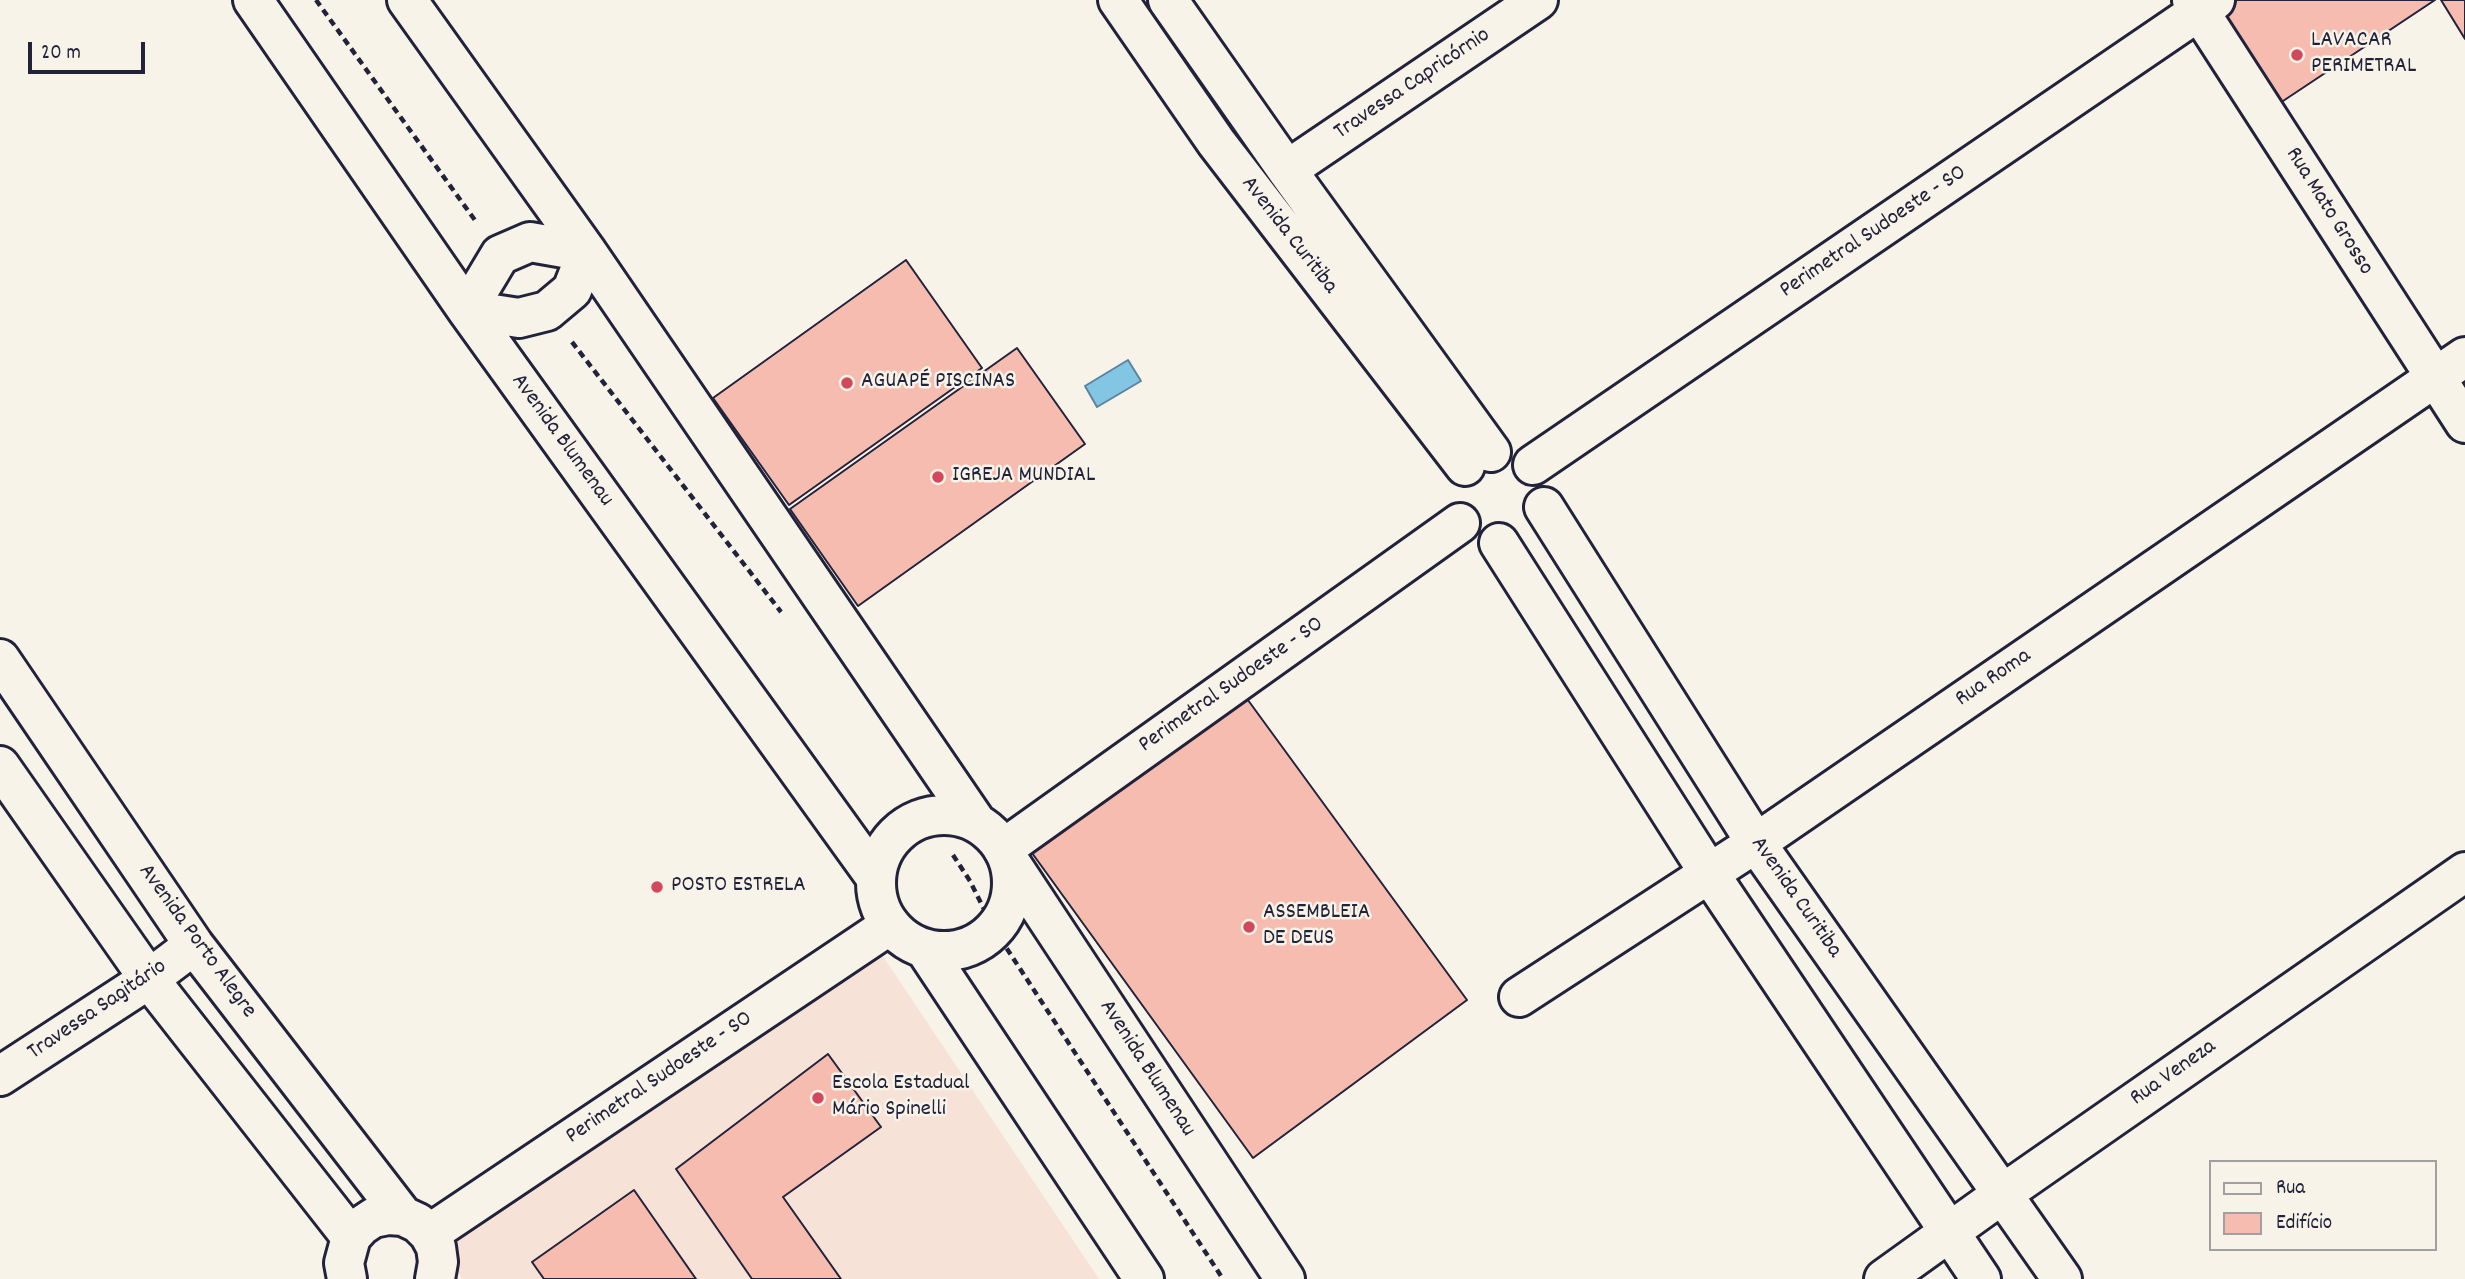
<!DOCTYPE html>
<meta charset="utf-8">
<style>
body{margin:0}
#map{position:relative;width:2465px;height:1279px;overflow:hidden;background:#f7f3e8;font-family:Dekko,sans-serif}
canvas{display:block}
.legend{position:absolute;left:2209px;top:1160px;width:228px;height:91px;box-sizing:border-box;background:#f7f3e8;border:2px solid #a29fa3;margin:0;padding:9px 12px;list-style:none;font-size:21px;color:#22223b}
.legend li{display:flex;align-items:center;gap:14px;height:35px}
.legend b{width:35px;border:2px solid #a29fa3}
.scale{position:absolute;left:28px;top:42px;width:117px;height:32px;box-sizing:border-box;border:4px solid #22223b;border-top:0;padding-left:9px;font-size:21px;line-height:24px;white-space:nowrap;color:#22223b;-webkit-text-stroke:5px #f7f3e8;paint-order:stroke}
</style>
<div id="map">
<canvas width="2465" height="1279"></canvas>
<ul class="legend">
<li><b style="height:9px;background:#f7f3e8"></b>Rua</li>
<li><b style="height:19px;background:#f6bcaf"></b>Edifício</li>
</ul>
<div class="scale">20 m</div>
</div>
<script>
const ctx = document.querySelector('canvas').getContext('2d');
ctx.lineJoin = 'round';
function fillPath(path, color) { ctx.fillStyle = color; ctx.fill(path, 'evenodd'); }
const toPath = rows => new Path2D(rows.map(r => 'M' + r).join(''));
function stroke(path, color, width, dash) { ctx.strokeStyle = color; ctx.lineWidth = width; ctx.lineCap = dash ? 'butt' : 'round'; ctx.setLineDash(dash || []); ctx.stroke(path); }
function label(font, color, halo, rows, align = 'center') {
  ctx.font = font + ' Dekko,sans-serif'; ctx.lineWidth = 5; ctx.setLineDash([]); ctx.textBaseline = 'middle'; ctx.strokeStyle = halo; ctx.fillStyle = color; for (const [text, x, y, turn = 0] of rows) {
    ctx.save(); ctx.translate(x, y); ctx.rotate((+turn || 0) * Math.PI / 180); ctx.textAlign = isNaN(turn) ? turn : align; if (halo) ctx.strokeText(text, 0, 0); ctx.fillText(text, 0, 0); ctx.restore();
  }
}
fillPath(toPath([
 [876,946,1099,1279,462,1279,443,1249]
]), '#f7e2d7');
const water = toPath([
 [1128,360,1141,381,1097,407,1085,386,1128,360]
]);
fillPath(water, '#83c6e4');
stroke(water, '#5c84a0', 2);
const building = toPath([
 [2216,0,2435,0,2277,105,2216,0],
 [2441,0,2465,0,2465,39,2441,0],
 [906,260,982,368,789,505,713,398,906,260],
 [1017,348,1085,444,858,606,790,509,1017,348],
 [1245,696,1467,1000,1253,1158,1032,853,1245,696],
 [828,1054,881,1127,783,1197,841,1279,752,1279,676,1169,828,1054],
 [634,1190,696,1279,544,1279,532,1262,634,1190]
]);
fillPath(building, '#f6bcaf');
stroke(building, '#22223b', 2);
const minor = toPath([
 [1118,0,1216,142,1465,466],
 [1168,0,1287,170,1491,452],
 [2192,0,2465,423],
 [1287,170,1538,0],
 [1533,465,2215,0],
 [1544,507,1756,843,2062,1279],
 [1499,543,1709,873,1981,1279],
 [0,659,194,945,403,1216],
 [0,766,149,979,351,1237],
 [1003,849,1460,523],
 [1519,997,1756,843,2465,357],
 [0,1076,149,979,194,945],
 [429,1234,890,925],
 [347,1279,344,1263,351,1237,361,1226,373,1218,388,1215,403,1216,418,1223,429,1234,436,1247,438,1262,435,1279],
 [1884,1279,2001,1195,2465,872]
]);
const major = toPath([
 [253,0,467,310,876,878],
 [407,0,587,252,976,822],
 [530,242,587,252,572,290,547,311,519,318,467,310,500,255,530,242],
 '876 883a68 68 0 1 1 136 0a68 68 0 1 1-136 0Z',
 [1008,859,1285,1279],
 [925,949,1144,1279]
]);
stroke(minor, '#22223b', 44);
stroke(major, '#22223b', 44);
stroke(toPath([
 [316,0,477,223],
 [572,342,781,612],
 [953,855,970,881,994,929,1223,1279]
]), '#22223b', 4.5, [7, 5]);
stroke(minor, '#f7f3e8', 38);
stroke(major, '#f7f3e8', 38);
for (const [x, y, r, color] of [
 [2297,55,7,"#d1495b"],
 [847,383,7,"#d1495b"],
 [938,477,7,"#d1495b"],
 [657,887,7,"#d1495b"],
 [1249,927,7,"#d1495b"],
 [818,1098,7,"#d1495b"]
]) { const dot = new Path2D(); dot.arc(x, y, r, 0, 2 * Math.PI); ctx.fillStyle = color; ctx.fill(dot); stroke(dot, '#f7f3e8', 2.5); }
label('23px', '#22223b', '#f7f3e8', [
 ["LAVACAR",2311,42],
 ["PERIMETRAL",2311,68],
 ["AGUAPÉ PISCINAS",861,383],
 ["IGREJA MUNDIAL",952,477],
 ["POSTO ESTRELA",671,887],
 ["ASSEMBLEIA",1263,914],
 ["DE DEUS",1263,940],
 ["Escola Estadual",832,1085],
 ["Mário Spinelli",832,1111]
], 'left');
label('23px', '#22223b', '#f7f3e8', [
 ["Travessa Capricórnio",1413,85,-34],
 ["Rua Mato Grosso",2328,212,58],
 ["Perimetral Sudoeste - SO",1874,233,-34],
 ["Avenida Curitiba",1288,236,52],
 ["Avenida Blumenau",561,441,54],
 ["Rua Roma",1994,679,-34],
 ["Perimetral Sudoeste - SO",1232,686,-35],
 ["Avenida Curitiba",1795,898,55],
 ["Avenida Porto Alegre",196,942,54],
 ["Travessa Sagitário",98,1011,-34],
 ["Avenida Blumenau",1146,1069,57],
 ["Rua Veneza",2174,1074,-35],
 ["Perimetral Sudoeste - SO",660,1079,-34]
]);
</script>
